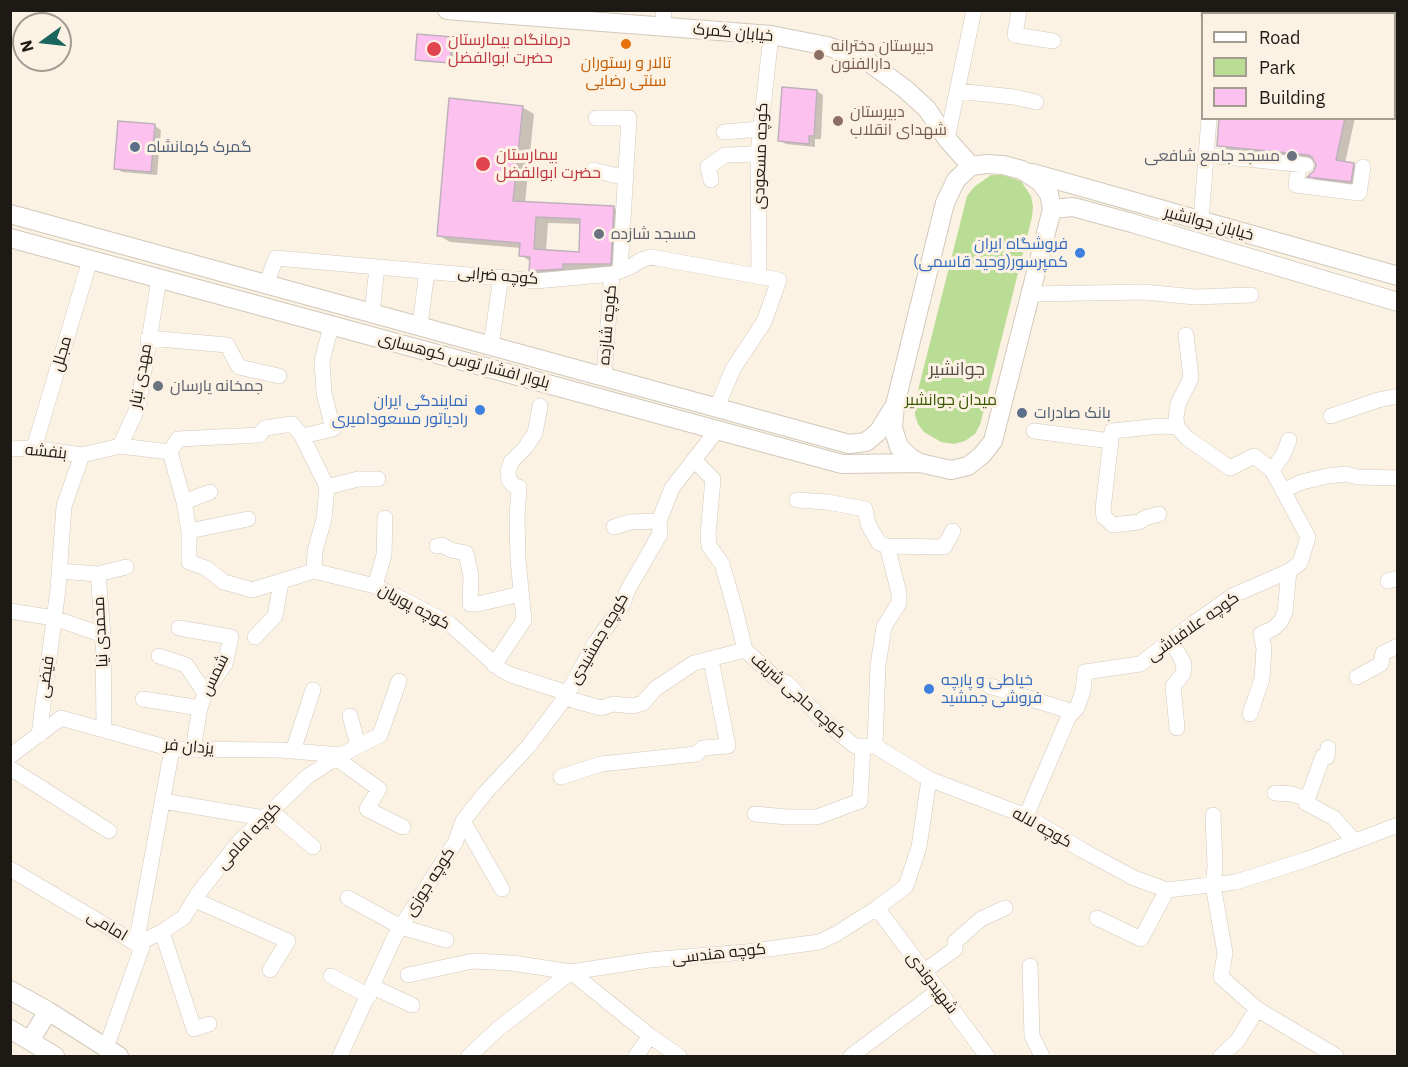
<!DOCTYPE html>
<meta charset="utf-8">
<style>
body{margin:0}
#map{position:relative;width:1408px;height:1067px;overflow:hidden;background:#fcf2e4;font-family:"IBM Plex Sans",sans-serif}
canvas{display:block}
.frame{position:absolute;inset:0;border:12px solid #1d1a15;pointer-events:none}
.legend{position:absolute;left:1201px;top:12px;width:195px;height:108px;box-sizing:border-box;background:#fcf2e4;border:2px solid #a39c91;margin:0;padding:8px 10px;list-style:none;font-size:18px;color:#1d1a15}
.legend li{display:flex;align-items:center;gap:12px;height:30px}
.legend b{width:30px;border:2px solid #a39c91}
.north{position:absolute;left:12px;top:12px;width:60px;height:60px;box-sizing:border-box;background:#fcf2e4;border:2px solid #a39c91;border-radius:50%;rotate:255deg;font-size:16px;font-weight:700;line-height:24px;text-align:center;color:#1d1a15}
.north::after{content:'';display:block;margin:auto;width:21px;height:27px;background:#1a655e;clip-path:polygon(50% 0,100% 100%,50% 72%,0 100%)}
</style>
<div id="map">
<canvas width="1408" height="1067"></canvas>
<div class="frame"></div>
<ul class="legend">
<li><b style="height:8px;background:#fff"></b>Road</li>
<li><b style="height:16px;background:#badd96"></b>Park</li>
<li><b style="height:16px;background:#fcc1ef"></b>Building</li>
</ul>
<div class="north">N</div>
</div>
<script>
const ctx = document.querySelector('canvas').getContext('2d');
ctx.lineJoin = 'round';
function fillPath(path, color) { ctx.fillStyle = color; ctx.fill(path, 'evenodd'); }
const toPath = rows => new Path2D(rows.map(r => 'M' + r).join(''));
function stroke(path, color, width, dash) { ctx.strokeStyle = color; ctx.lineWidth = width; ctx.lineCap = dash ? 'butt' : 'round'; ctx.setLineDash(dash || []); ctx.stroke(path); }
function label(font, color, halo, rows, align = 'center') {
  ctx.font = font + ' "IBM Plex Sans",Cairo,sans-serif'; ctx.lineWidth = 6; ctx.setLineDash([]); ctx.textBaseline = 'middle'; ctx.strokeStyle = halo; ctx.fillStyle = color; for (const [text, x, y, turn = 0] of rows) {
    ctx.save(); ctx.translate(x, y); ctx.rotate((+turn || 0) * Math.PI / 180); ctx.textAlign = isNaN(turn) ? turn : align; if (halo) ctx.strokeText(text, 0, 0); ctx.fillText(text, 0, 0); ctx.restore();
  }
}
fillPath(toPath([
 [991,175,1002,175,1021,181,1031,196,1033,206,1032,217,980,425,975,434,965,441,954,444,941,442,924,432,918,424,915,415,915,402,967,196,974,187]
]), '#badd96');
fillPath(toPath([
 [1240,10,1276,10,1274,14,1243,14],
 [418,36,452,39,456,41,454,64,420,61,416,59],
 [817,91,823,95,821,139,815,139,815,147,786,144,779,140],
 [522,107,534,114,525,203,614,208,626,215,622,270,575,270,575,275,543,277,531,270,531,262,521,255,521,248,450,242,438,235],
 [548,223,581,224,580,253,546,251],
 [1220,118,1355,118,1345,163,1354,165,1363,170,1360,186,1318,181,1310,176,1315,172,1317,165,1315,159,1227,151,1218,145],
 [120,122,155,126,161,130,157,175,122,172,116,168]
]), '#0003');
const building = toPath([
 [417,34,452,37,450,63,415,60,417,34],
 [782,87,817,90,814,136,809,136,809,144,778,141,782,87],
 [449,98,523,106,513,201,614,206,611,264,563,264,563,269,529,271,530,257,519,256,520,243,437,236,449,98],
 [536,217,580,219,579,252,534,249,536,217],
 [1219,118,1345,118,1336,160,1354,163,1351,182,1307,177,1314,171,1316,165,1312,157,1308,155,1217,146,1219,118],
 [118,121,155,124,151,172,114,169,118,121]
]);
fillPath(building, '#fcc1ef');
stroke(building, '#bfb1bc', 1.5);
const minor = toPath([
 [1019,10,1015,35,1053,41],
 [1208,10,1208,14],
 [1390,10,1393,14],
 [662,26,664,10],
 [957,91,1014,97,1036,102],
 [596,118,629,118,620,271],
 [724,132,760,129],
 [947,139,974,10],
 [1206,155,1306,165],
 [1299,164,1296,185,1359,193,1363,167],
 [593,170,626,178],
 [711,180,708,167,725,155,758,154],
 [1201,221,1209,118],
 [759,276,758,154,771,35],
 [266,285,276,258,536,281,612,274,630,267,641,260,651,257,779,280,764,322,733,369,717,407],
 [1031,294,1144,292,1195,297,1251,295],
 [372,313,377,267],
 [420,325,427,271],
 [148,338,227,345,239,367,279,376],
 [491,345,501,277],
 [604,376,612,274],
 [1331,416,1378,400,1398,396],
 [292,424,302,436,327,487,324,519,315,551,314,571,252,590,224,582,206,568,189,562,189,531,184,502,170,452,178,439,259,435,265,428,292,424],
 [1034,431,1111,441],
 [302,436,333,429,324,393,322,361,331,326],
 [120,446,170,452],
 [34,448,90,260],
 [10,449,34,448,82,455],
 [694,460,713,479,708,535,709,546,722,564,735,609,745,650,777,679,787,683,824,721,855,746,875,746,929,779,1026,816,1082,850,1134,878,1167,890,1236,882,1308,859,1398,825],
 [1272,470,1283,455,1289,440],
 [327,487,358,479,378,479],
 [1284,490,1302,482,1327,476,1346,474,1358,477,1398,478],
 [797,500,827,502,865,509,868,524,879,543,887,546,944,547,953,531],
 [184,502,210,492],
 [1159,514,1145,518,1139,522,1113,525,1104,517,1103,509,1112,431,1160,426,1177,427],
 [614,527,630,522,659,521],
 [189,531,248,519],
 [437,546,442,545,451,550,466,553,471,576,470,604,478,604,520,594],
 [59,571,98,574,103,635,104,729],
 [314,571,375,586,396,596,450,624,500,669,511,675,568,693],
 [98,574,126,567],
 [1388,581,1398,578],
 [375,586,384,555,385,518],
 [10,611,54,618,103,635],
 [179,628,231,637,225,664,205,693,200,708,193,749],
 [255,637,275,616,281,583],
 [1171,640,1184,664,1183,674,1173,686,1177,728],
 [159,656,186,665,205,693],
 [494,665,524,620,518,560,517,517,519,487,513,485,509,480,508,472,511,462,525,448,535,433,540,406],
 [1357,677,1381,664,1383,653,1398,646],
 [990,686,1073,712],
 [565,698,601,708,613,704,633,706,643,703,655,689,694,663,745,650],
 [143,699,200,708],
 [1250,714,1262,679,1264,648,1261,634,1274,628,1281,621,1285,612,1289,571],
 [350,716,358,745],
 [39,735,58,589,64,506,82,455,120,446,138,407,159,279],
 [875,746,878,665,884,627,899,603,899,593,887,546],
 [1328,748,1327,757,1323,756,1306,803,1334,818,1354,841],
 [293,751,313,690],
 [10,756,61,718,172,749,280,750,341,755,380,735,399,681],
 [336,758,379,789,367,809,403,827],
 [10,768,109,831],
 [561,777,601,764,696,754,703,748,728,746,711,660],
 [1275,793,1292,794,1307,799],
 [163,801,264,818],
 [271,811,313,847],
 [755,814,787,817,817,817,860,801,863,746],
 [1213,815,1215,867,1213,885,1225,953,1221,977,1257,1009,1336,1056],
 [1026,816,1069,716,1077,708,1083,691,1085,672,1140,664,1194,623,1232,596,1289,571,1300,563,1308,537,1272,470,1254,456,1230,468,1187,438,1177,427,1176,418,1178,404,1191,378,1186,335],
 [463,821,502,889],
 [10,869,142,947,106,1048],
 [348,898,401,927,446,940],
 [195,900,288,941,270,970],
 [877,908,987,1056],
 [1097,918,1141,939,1167,890],
 [162,932,194,1029,209,1024],
 [136,944,162,932,184,917,197,895,238,843,308,776,341,755],
 [136,944,172,749],
 [1030,966,1032,1036,1042,1056],
 [923,972,955,949,955,942,981,919,1005,908],
 [408,975,473,961,512,963,571,972,649,960,746,952,819,942,836,934,877,908,906,886,919,847,929,779],
 [331,976,369,996],
 [373,987,412,1005],
 [340,1056,395,936,455,843,463,821,485,793,528,747,565,698,596,642,623,604,627,591,660,534,659,521,672,488,718,429],
 [469,1056,498,1029,571,972,650,1036,679,1056],
 [636,1056,650,1036],
 [851,1056,938,991],
 [1221,1056,1238,1040,1257,1009]
]);
const major = toPath([
 [447,10,771,35,827,46,866,60,905,89,927,109,947,139,971,166],
 [1032,173,1398,276],
 [1052,209,1073,207,1132,223,1398,302],
 [10,214,849,444,866,442,878,432,895,405,945,203,956,180,971,166,987,164,1003,165,1022,170,1040,182,1049,194,1052,209,993,441,982,455,968,466,951,470,920,463,911,458,899,447,893,428,895,405],
 [10,238,842,464,920,463],
 [10,990,48,1011,119,1056],
 [10,1029,55,1056],
 [30,1041,48,1011]
]);
stroke(minor, '#d2c8bb', 16);
stroke(major, '#d2c8bb', 20);
stroke(minor, '#fff', 15);
stroke(major, '#fff', 18);
for (const [x, y, r, color] of [
 [626,44,6,"#e8710a"],
 [434,49,8,"#e0444e"],
 [819,55,6,"#8d6e63"],
 [838,121,6,"#8d6e63"],
 [135,147,6,"#5c6f8a"],
 [1292,156,6,"#6b7280"],
 [483,164,8,"#e0444e"],
 [599,234,6,"#6b7280"],
 [1080,253,6,"#3f7fe0"],
 [158,386,6,"#6b7280"],
 [480,410,6,"#3f7fe0"],
 [1022,413,6,"#5c6f8a"],
 [929,689,6,"#3f7fe0"]
]) { const dot = new Path2D(); dot.arc(x, y, r, 0, 2 * Math.PI); ctx.fillStyle = color; ctx.fill(dot); stroke(dot, '#fcf2e4', 2); }
label('16px', '#1d1a15', '#fcf2e4', [
 ["خیابان گمرک",733,33,5],
 ["کوچه مسعودی",761,156,-88],
 ["خیابان جوانشیر",1209,224,15],
 ["کوچه ضرابی",498,276,5],
 ["کوچه شازده",608,325,-85],
 ["مجلل",62,354,-74],
 ["بلوار افشار توس کوهساری",464,361,15],
 ["مهدی تبار",141,376,-80],
 ["بنفشه",46,452,6],
 ["کوچه پوریان",414,607,28],
 ["کوچه علافباشی",1193,627,-35],
 ["محمدی نیا",101,632,-93],
 ["کوچه جمشیدی",599,639,-60],
 ["شمس",215,675,-64],
 ["فیضی",46,677,-82],
 ["کوچه حاجی شریف",798,696,41],
 ["یزدان فر",189,747,5],
 ["کوچه لاله",1042,828,29],
 ["کوچه امامی",249,836,-47],
 ["کوچه جوزی",430,882,-57],
 ["امامی",107,926,31],
 ["کوچه هندسی",719,954,-6],
 ["شهیدوندی",932,983,53]
]);
label('16px', '#be3a42', '#fcf2e4', [
 ["درمانگاه بیمارستان",448,40],
 ["حضرت ابوالفضل",448,58],
 ["بیمارستان",496,155],
 ["حضرت ابوالفضل",496,173]
], 'left');
label('16px', '#785e54', '#fcf2e4', [
 ["دبیرستان دخترانه",831,46],
 ["دارالفنون",831,64],
 ["دبیرستان",850,112],
 ["شهدای انقلاب",850,130]
], 'left');
label('16px', '#c56008', '#fcf2e4', [
 ["تالار و رستوران",626,63],
 ["سنتی رضایی",626,81]
]);
label('16px', '#4e5e75', '#fcf2e4', [
 ["گمرک کرمانشاه",147,147],
 ["بانک صادرات",1034,413]
], 'left');
label('16px', '#5b616d', '#fcf2e4', [
 ["مسجد جامع شافعی",1280,156,"right"],
 ["مسجد شازده",611,234],
 ["جمخانه یارسان",170,386]
], 'left');
label('16px', '#366cbe', '#fcf2e4', [
 ["فروشگاه ایران",1068,244],
 ["کمپرسور(وحید قاسمی)",1068,262],
 ["نمایندگی ایران",468,401],
 ["رادیاتور مسعودامیری",468,419],
 ["خیاطی ‌‌و‌ پارچه",941,680,"left"],
 ["فروشی جمشید",941,698,"left"]
], 'right');
label('16px', '#385800', '#fcf2e4', [
 ["میدان جوانشیر",951,400]
]);
label('18px', '#584f44', '#fcf2e4', [
 ["جوانشیر",957,370]
]);
</script>
